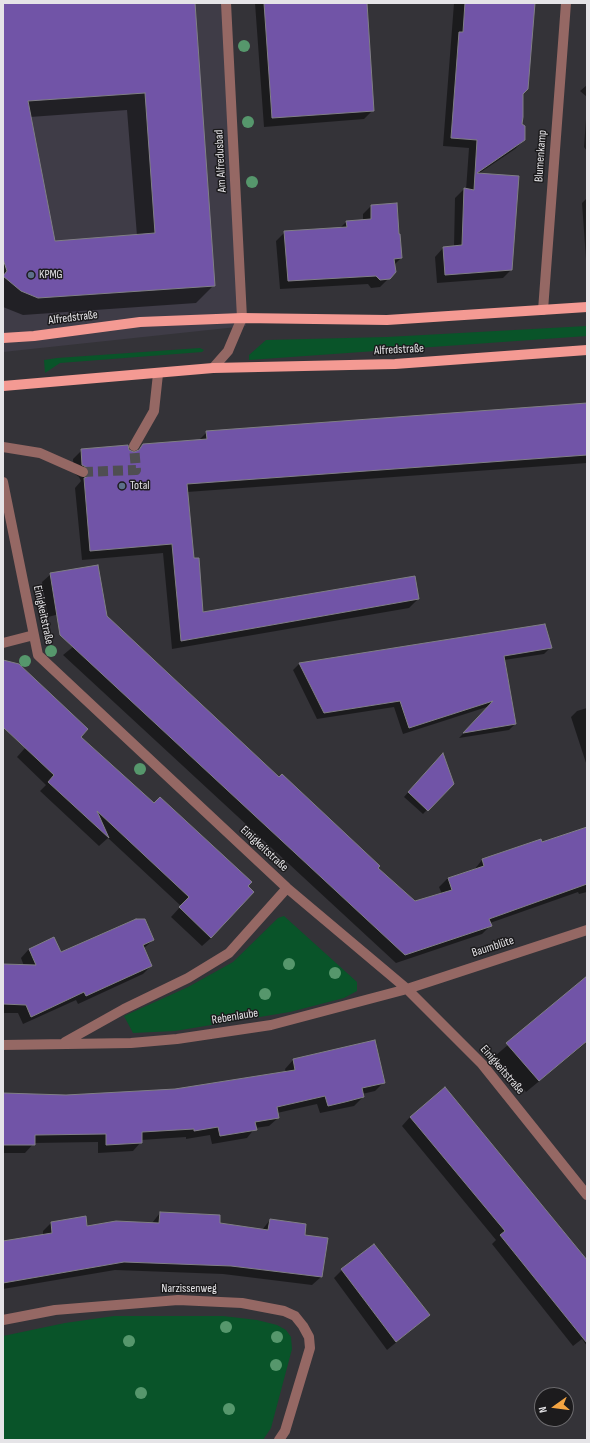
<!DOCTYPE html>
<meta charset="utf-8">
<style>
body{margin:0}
#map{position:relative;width:590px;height:1443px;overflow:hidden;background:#343338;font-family:"Sofia Sans Condensed",sans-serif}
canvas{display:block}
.frame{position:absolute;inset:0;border:4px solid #e5e4e7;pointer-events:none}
.north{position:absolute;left:534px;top:1387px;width:40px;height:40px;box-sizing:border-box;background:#1c1b1d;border:1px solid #6c6b6e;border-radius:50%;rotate:256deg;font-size:11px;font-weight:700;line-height:16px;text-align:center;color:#e5e4e7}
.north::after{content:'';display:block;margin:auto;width:14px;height:18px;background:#f3a442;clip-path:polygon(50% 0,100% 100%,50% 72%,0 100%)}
</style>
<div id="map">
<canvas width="590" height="1443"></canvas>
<div class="frame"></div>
<div class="north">N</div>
</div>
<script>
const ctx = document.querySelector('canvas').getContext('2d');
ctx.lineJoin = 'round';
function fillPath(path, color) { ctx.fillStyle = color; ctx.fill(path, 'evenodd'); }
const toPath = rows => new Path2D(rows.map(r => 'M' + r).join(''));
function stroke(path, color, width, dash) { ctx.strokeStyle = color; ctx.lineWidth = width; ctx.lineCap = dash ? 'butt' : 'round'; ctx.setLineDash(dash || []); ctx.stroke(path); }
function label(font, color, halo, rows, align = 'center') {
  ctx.font = font + ' "Sofia Sans Condensed",sans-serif'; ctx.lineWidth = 3; ctx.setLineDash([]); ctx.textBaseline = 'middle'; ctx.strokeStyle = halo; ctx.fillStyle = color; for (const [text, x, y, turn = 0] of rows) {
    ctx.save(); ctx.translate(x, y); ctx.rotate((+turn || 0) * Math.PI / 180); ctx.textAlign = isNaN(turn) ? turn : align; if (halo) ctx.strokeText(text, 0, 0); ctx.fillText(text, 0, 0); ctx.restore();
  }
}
fillPath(toPath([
 [3,3,227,3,246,326,3,352]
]), '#3f3c47');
fillPath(toPath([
 [587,326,587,336,249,360,249,355,266,340,387,337],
 [200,348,204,350,202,352,60,363,45,373,44,360,57,358],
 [284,916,357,982,357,991,344,998,290,1012,175,1031,133,1033,124,1016,188,987,233,962,278,918],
 [114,1316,223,1316,257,1320,277,1325,286,1330,291,1337,292,1349,271,1428,263,1440,3,1440,3,1336,65,1323]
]), '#095429');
fillPath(toPath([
 [3,3,194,3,214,285,196,303,23,315,3,307],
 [127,110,137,236,54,242,30,117],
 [255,3,366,3,373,110,364,119,264,127],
 [454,3,534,3,522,94,521,124,524,140,515,149,478,174,511,270,503,278,437,283,435,257,443,248,454,247,455,198,464,189,466,190,469,148,443,146],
 [587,85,587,97,580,91],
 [587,105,587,151,584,147],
 [587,198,587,273,582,203],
 [371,206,398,236,401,258,394,265,389,278,380,287,371,288,368,284,280,289,276,241,285,232,340,228,346,222,363,221,363,214],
 [587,404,587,463,187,492,193,559,202,613,418,599,409,608,172,649,163,553,82,560,75,488,81,481,79,477,74,473,73,459,82,450,128,450,134,454,143,445,199,440,207,432],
 [51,574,106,617,414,902,442,894,439,887,448,878,474,870,482,860,541,840,542,843,587,829,587,892,579,894,578,892,490,923,491,925,482,934,396,963,63,655,74,646,67,612,48,617,42,582],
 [544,625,550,648,544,654,504,660,515,724,509,730,459,738,490,706,403,734,394,707,317,719,293,670,299,664],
 [3,663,79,737,154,805,211,938,202,946,171,917,181,906,108,838,99,846,40,791,46,785,17,757,25,748,3,727],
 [587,708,587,766,571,717,577,711],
 [439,758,453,783,423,814,404,797],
 [153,940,143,949,151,966,143,974,78,1004,76,1000,23,1024,18,1013,3,1013,3,965,24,966,21,958,29,949,61,953],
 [587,977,587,1042,526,1092,495,1056],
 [293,1060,384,1082,375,1091,362,1094,363,1097,354,1106,320,1113,317,1104,277,1113,278,1118,269,1126,255,1128,247,1138,212,1144,210,1135,186,1139,186,1137,141,1140,141,1142,133,1151,98,1153,98,1142,34,1143,25,1153,3,1153,3,1095,66,1096,175,1090,286,1072,285,1069],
 [410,1117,587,1261,587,1346,582,1339,573,1346,492,1244,496,1240,402,1126],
 [160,1213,262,1230,270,1220,321,1277,312,1285,223,1274,115,1270,3,1289,3,1243,43,1235,43,1231,51,1223,86,1228,152,1223],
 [342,1270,429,1315,387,1350,334,1278]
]), '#0007');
const building = toPath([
 [3,3,195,3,215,286,38,298,21,291,3,276,7,271,3,259,3,3],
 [145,93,155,233,55,241,28,101,145,93],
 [264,3,367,3,374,111,272,118,264,3],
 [465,3,535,3,528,89,523,94,523,117,522,124,525,126,525,140,477,173,519,176,512,270,445,275,443,247,462,245,464,188,474,190,477,140,451,138,459,32,463,32,465,3],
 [397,203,399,234,400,234,402,258,394,259,396,272,390,279,380,280,376,276,288,281,284,231,347,227,346,221,371,219,371,205,397,203],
 [587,403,587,455,187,484,194,558,199,558,203,612,415,576,419,599,181,641,172,544,90,551,84,478,87,477,89,472,88,468,82,465,81,449,128,445,129,450,134,452,139,450,143,444,207,439,206,431,587,403],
 [98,565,107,616,279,777,282,774,380,866,378,868,415,901,452,890,448,878,484,866,482,859,541,839,542,842,587,827,587,884,489,919,492,926,405,955,60,635,50,573,98,565],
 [545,624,552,648,504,656,516,724,463,733,493,701,409,728,400,701,324,713,299,663,545,624],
 [3,660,19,664,88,729,81,737,154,803,160,797,252,882,248,886,254,892,211,938,179,907,189,897,97,811,109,838,48,782,54,775,3,727,3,660],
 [443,753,454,784,428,811,408,792,443,753],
 [136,919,145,919,154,940,143,945,152,966,86,996,84,992,31,1017,26,1005,3,1004,3,964,36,965,29,949,54,937,61,952,136,919],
 [587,976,587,1041,539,1081,506,1043,587,976],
 [375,1040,385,1083,362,1088,364,1097,345,1102,328,1106,325,1096,277,1107,279,1118,255,1122,257,1130,220,1136,218,1127,194,1131,194,1129,142,1132,142,1143,106,1145,106,1134,35,1135,35,1145,3,1145,3,1093,66,1095,175,1089,295,1070,293,1059,375,1040],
 [445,1087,587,1260,587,1343,500,1235,505,1231,410,1117,445,1087],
 [160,1212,220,1215,220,1223,268,1230,270,1219,306,1224,305,1235,328,1238,322,1277,231,1266,124,1262,3,1283,3,1241,52,1233,51,1222,86,1216,87,1226,116,1221,159,1223,160,1212],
 [374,1244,430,1315,396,1342,341,1269,374,1244]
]);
fillPath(building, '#7154a7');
stroke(building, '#807f85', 1);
stroke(toPath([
 [83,472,136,470,134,446]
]), '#4f4e52', 10, [10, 5]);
stroke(toPath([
 [543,310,566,3],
 [213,368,228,351,242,318,226,3],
 [134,446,154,411,158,374],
 [3,447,40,453,83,472],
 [3,482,38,655,287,888,407,989,482,1064,587,1195],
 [3,643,34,635],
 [65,1042,124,1009,188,978,229,953,287,888],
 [3,1045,131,1043,177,1039,271,1025,407,989,587,930],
 [3,1320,55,1310,178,1300,242,1303,284,1311,295,1316,303,1326,309,1337,310,1348,285,1431,279,1440]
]), '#956864', 10);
stroke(toPath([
 [3,338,34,336,140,322,242,318,387,320,587,307],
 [3,386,213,368,395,364,587,350]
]), '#f49a93', 10);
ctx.fillStyle = '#56976c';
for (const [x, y] of [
 [244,46],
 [248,122],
 [252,182],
 [51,651],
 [25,661],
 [140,769],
 [289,964],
 [335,973],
 [265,994],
 [226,1327],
 [277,1337],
 [129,1341],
 [276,1365],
 [141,1393],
 [229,1409]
]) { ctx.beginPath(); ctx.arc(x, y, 6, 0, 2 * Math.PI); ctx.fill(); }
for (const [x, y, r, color] of [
 [31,275,4,"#5c6f8a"],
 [122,486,4,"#5c6f8a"]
]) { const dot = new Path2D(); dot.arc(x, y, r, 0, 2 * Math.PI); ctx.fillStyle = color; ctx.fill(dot); stroke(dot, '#1c1b1d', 1.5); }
label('12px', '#e5e4e7', '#1c1b1d', [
 ["Blumenkamp",541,156,-86],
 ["Am Alfredusbad",221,161,-93],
 ["Alfredstraße",73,318,-7],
 ["Alfredstraße",399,350,-3],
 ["Einigkeitstraße",43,615,78],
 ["Einigkeitstraße",264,849,43],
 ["Baumblüte",493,947,-18],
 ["Rebenlaube",235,1017,-9],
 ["Einigkeitstraße",502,1070,49],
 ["Narzissenweg",189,1289]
]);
label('12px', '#e5e4e7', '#1c1b1d', [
 ["KPMG",39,275],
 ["Total",130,486]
], 'left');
</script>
